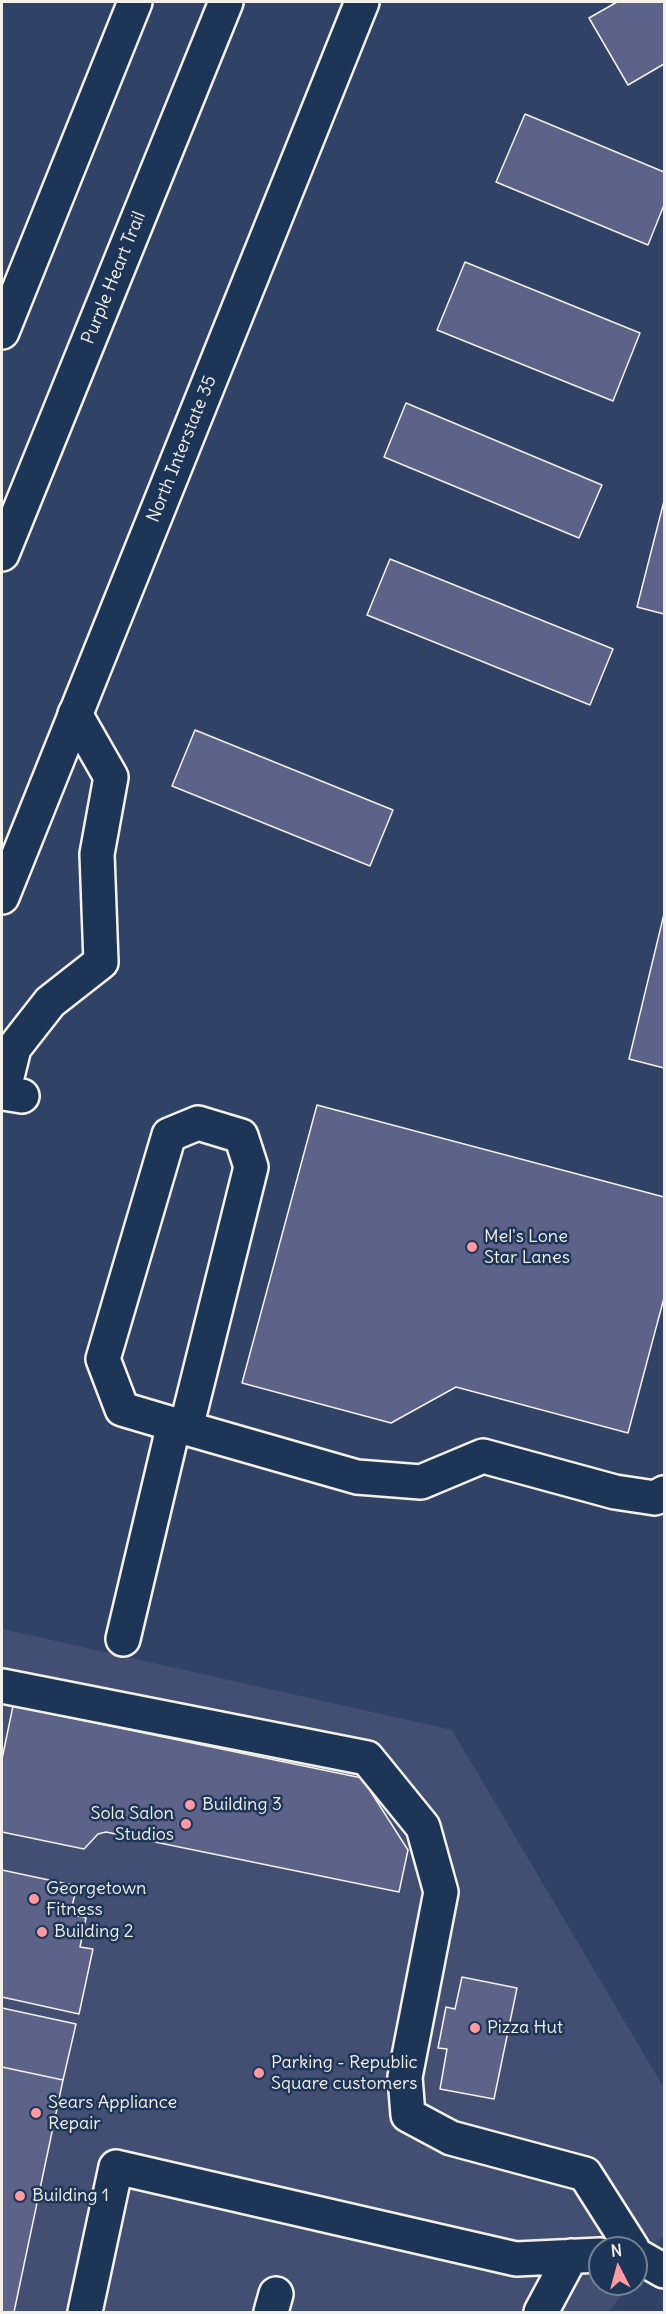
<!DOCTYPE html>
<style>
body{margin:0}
#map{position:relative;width:666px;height:2314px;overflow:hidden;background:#304266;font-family:Delius,sans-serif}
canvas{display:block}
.frame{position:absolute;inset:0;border:3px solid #f4f1e8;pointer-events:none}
.north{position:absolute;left:588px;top:2236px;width:60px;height:60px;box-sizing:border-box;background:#1d3557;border:2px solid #738091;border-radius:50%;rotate:354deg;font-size:16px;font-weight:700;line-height:24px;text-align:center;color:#f4f1e8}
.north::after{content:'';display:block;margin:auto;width:21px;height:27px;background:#ff9aa2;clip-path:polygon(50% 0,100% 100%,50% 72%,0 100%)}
</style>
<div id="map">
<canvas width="666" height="2314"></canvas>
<div class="frame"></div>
<div class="north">N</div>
</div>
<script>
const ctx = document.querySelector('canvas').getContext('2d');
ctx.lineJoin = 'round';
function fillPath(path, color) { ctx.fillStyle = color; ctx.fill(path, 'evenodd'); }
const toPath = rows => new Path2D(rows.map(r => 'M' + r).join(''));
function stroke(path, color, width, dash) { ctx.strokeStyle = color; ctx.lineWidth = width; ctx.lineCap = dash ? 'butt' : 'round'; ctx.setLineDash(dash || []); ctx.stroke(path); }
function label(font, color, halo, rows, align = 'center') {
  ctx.font = font + ' Delius,sans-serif'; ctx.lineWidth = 5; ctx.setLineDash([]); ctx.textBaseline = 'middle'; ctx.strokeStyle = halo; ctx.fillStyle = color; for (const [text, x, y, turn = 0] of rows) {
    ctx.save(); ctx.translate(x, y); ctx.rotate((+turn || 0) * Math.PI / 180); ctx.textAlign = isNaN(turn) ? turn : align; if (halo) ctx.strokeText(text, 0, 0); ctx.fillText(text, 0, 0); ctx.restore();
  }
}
fillPath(toPath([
 [2,1629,452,1730,664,2088,664,2234,636,2275,636,2248,600,2248,600,2284,629,2284,609,2312,2,2312]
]), '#424f72');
const building = toPath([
 [617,2,664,2,664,64,628,85,589,18,617,2],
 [525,114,664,172,664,205,648,245,496,182,525,114],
 [465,262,640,333,613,401,437,330,465,262],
 [406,403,602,485,579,538,384,457,406,403],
 [664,501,664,614,637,607,664,501],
 [390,559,613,649,590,705,367,615,390,559],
 [195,730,393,810,370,866,172,786,195,730],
 [664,914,664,1068,629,1059,664,914],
 [317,1105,664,1197,664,1298,628,1433,456,1387,391,1423,242,1383,317,1105],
 [13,1706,362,1778,408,1850,399,1892,106,1832,98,1834,84,1849,2,1832,2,1759,13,1706],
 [2,1870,77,1886,70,1914,86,1918,80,1947,93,1949,79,2014,2,1997,2,1870],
 [462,1977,517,1988,494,2099,440,2089,447,2049,438,2048,446,2007,455,2009,462,1977],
 [2,2008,76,2024,63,2080,2,2067,2,2008],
 [2,2067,63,2080,14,2312,2,2312,2,2067]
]);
fillPath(building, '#5d6288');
stroke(building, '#f4f1e8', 1.5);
const minor = toPath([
 [22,1096,3,1093,14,1048,50,1002,101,962,97,854,111,777,75,714],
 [186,1428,251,1167,241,1136,198,1123,169,1135,103,1359,122,1409,186,1428,357,1477,421,1482,483,1456,615,1492,655,1498,664,1493],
 [123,1639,174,1424],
 [2,1686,367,1758,423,1827,441,1892,405,2077,408,2115,451,2138,585,2174,632,2248],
 [636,2255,664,2271],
 [85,2312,116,2167,516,2259,600,2255],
 [271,2312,276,2294],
 [541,2312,571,2256]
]);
const major = toPath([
 [2,897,362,2]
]);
const highway = toPath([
 [2,332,135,2],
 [2,554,226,2]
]);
stroke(minor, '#f4f1e8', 38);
stroke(major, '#f4f1e8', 38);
stroke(highway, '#f4f1e8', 38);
stroke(minor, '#1d3557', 33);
stroke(major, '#1d3557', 33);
stroke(highway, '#1d3557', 33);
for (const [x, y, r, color] of [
 [472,1247,6,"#ff9aa2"],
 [190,1805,6,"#ff9aa2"],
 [186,1824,6,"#ff9aa2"],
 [34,1899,6,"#ff9aa2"],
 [42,1932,6,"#ff9aa2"],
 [475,2028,6,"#ff9aa2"],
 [259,2073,6,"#ff9aa2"],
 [36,2113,6,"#ff9aa2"],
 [20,2196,6,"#ff9aa2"]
]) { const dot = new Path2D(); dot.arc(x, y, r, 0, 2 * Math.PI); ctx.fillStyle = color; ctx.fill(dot); stroke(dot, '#1d3557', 2); }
label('18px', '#f4f1e8', '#1d3557', [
 ["Purple Heart Trail",114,278,-68],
 ["North Interstate 35",182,449,-68]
]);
label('18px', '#f4f1e8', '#1d3557', [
 ["Mel's Lone",484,1237],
 ["Star Lanes",484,1258],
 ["Building 3",202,1805],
 ["Sola Salon",174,1814,"right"],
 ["Studios",174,1835,"right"],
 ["Georgetown",46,1889],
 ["Fitness",46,1910],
 ["Building 2",54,1932],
 ["Pizza Hut",487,2028],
 ["Parking - Republic",271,2063],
 ["Square customers",271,2084],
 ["Sears Appliance",48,2103],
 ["Repair",48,2124],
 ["Building 1",32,2196]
], 'left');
</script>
